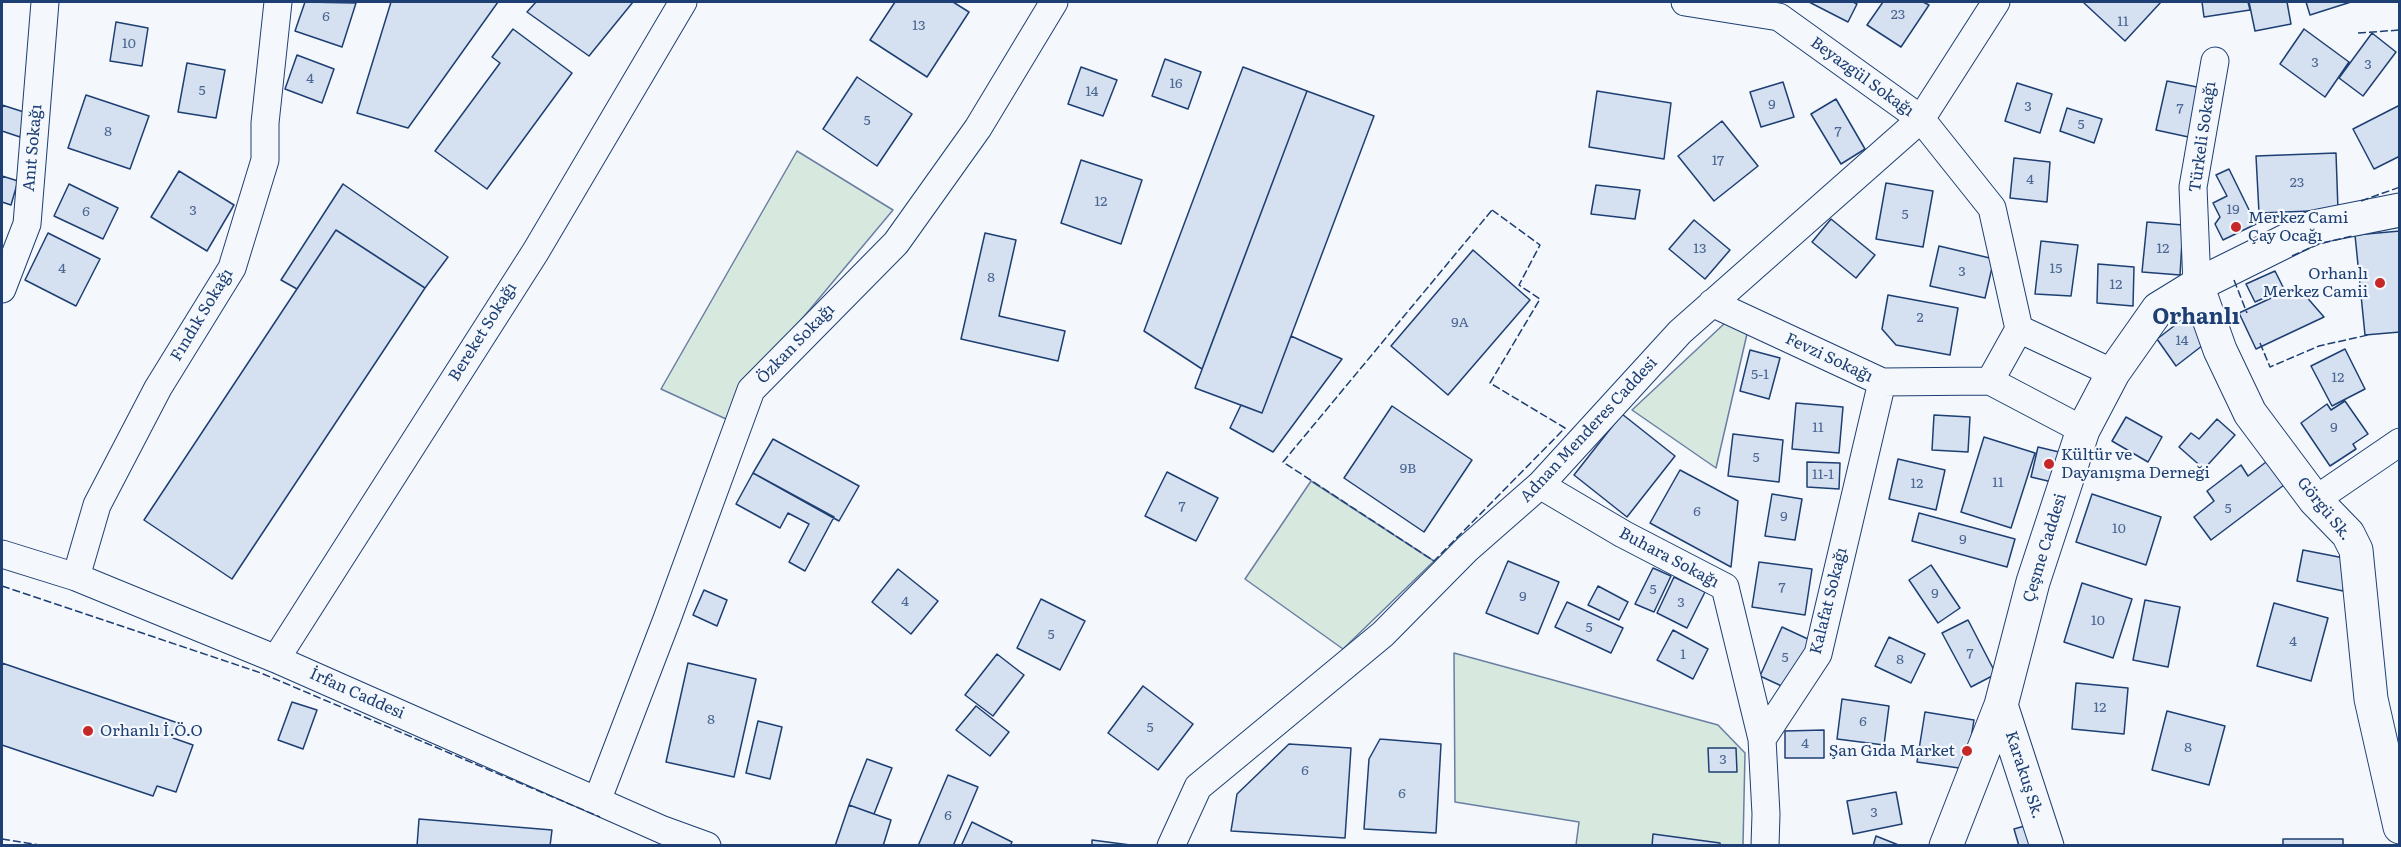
<!DOCTYPE html>
<meta charset="utf-8">
<style>
body{margin:0}
#map{position:relative;width:2401px;height:847px;overflow:hidden;background:#f4f7fb;font-family:Literata,serif}
canvas{display:block}
.frame{position:absolute;inset:0;border:3px solid #1d3f73;pointer-events:none}
</style>
<div id="map">
<canvas width="2401" height="847"></canvas>
<div class="frame"></div>
</div>
<script>
const ctx = document.querySelector('canvas').getContext('2d');
ctx.lineJoin = 'round';
function fillPath(path, color) { ctx.fillStyle = color; ctx.fill(path, 'evenodd'); }
const toPath = rows => new Path2D(rows.map(r => 'M' + r).join(''));
function stroke(path, color, width, dash) { ctx.strokeStyle = color; ctx.lineWidth = width; ctx.lineCap = dash ? 'butt' : 'round'; ctx.setLineDash(dash || []); ctx.stroke(path); }
function label(font, color, halo, rows, align = 'center') {
  ctx.font = font + ' Literata,serif'; ctx.lineWidth = 4.5; ctx.setLineDash([]); ctx.textBaseline = 'middle'; ctx.strokeStyle = halo; ctx.fillStyle = color; for (const [text, x, y, turn = 0] of rows) {
    ctx.save(); ctx.translate(x, y); ctx.rotate((+turn || 0) * Math.PI / 180); ctx.textAlign = isNaN(turn) ? turn : align; if (halo) ctx.strokeText(text, 0, 0); ctx.fillText(text, 0, 0); ctx.restore();
  }
}
const green = toPath([
 [797,151,893,210,740,393,726,419,661,389,797,151],
 [1725,323,1747,334,1716,468,1632,410,1725,323],
 [1311,481,1434,561,1343,649,1245,579,1311,481],
 [1454,653,1718,725,1745,753,1743,845,1576,845,1579,822,1455,802,1454,653]
]);
fillPath(green, '#d7e8df');
stroke(green, '#687fa3', 1.5);
const building = toPath([
 [305,2,356,3,342,47,295,31,305,2],
 [391,2,498,2,408,128,357,113,391,2],
 [536,2,633,2,589,56,527,12,536,2],
 [895,2,953,2,969,12,927,77,870,40,895,2],
 [1809,2,1853,2,1857,4,1848,22,1809,2],
 [1883,2,1923,2,1929,5,1901,47,1867,25,1883,2],
 [2085,2,2161,2,2125,41,2084,3,2085,2],
 [2202,2,2248,2,2250,10,2204,17,2202,2],
 [2249,2,2287,2,2291,24,2255,31,2249,2],
 [2306,2,2351,2,2310,15,2306,2],
 [116,22,148,28,142,66,110,61,116,22],
 [513,29,572,73,487,189,435,151,500,63,492,57,513,29],
 [2304,29,2349,62,2325,97,2280,64,2304,29],
 [2372,33,2396,52,2363,96,2339,78,2372,33],
 [297,55,334,69,322,103,285,89,297,55],
 [1165,59,1201,72,1188,109,1152,96,1165,59],
 [187,63,225,70,216,118,178,112,187,63],
 [1081,67,1117,80,1103,116,1068,104,1081,67],
 [1243,67,1307,91,1202,369,1144,331,1243,67],
 [857,77,912,114,877,166,823,129,857,77],
 [2167,81,2202,88,2193,138,2156,130,2167,81],
 [1783,82,1794,117,1761,127,1750,92,1783,82],
 [2017,83,2052,94,2040,133,2005,121,2017,83],
 [1307,91,1374,116,1262,413,1195,388,1307,91],
 [1597,91,1671,103,1664,159,1589,147,1597,91],
 [86,95,149,116,130,169,68,148,86,95],
 [1836,99,1865,149,1841,164,1811,114,1836,99],
 [2,105,27,113,20,137,2,131,2,105],
 [2400,105,2400,156,2374,169,2353,129,2400,105],
 [2067,108,2102,119,2094,143,2060,131,2067,108],
 [1722,121,1758,166,1714,201,1678,156,1722,121],
 [2336,153,2338,210,2259,213,2256,156,2336,153],
 [2014,158,2050,162,2047,202,2010,198,2014,158],
 [1081,160,1142,180,1121,244,1061,223,1081,160],
 [2229,169,2256,224,2223,240,2215,224,2220,217,2213,203,2227,196,2216,175,2229,169],
 [179,171,234,205,207,251,151,217,179,171],
 [2,176,18,181,11,205,2,202,2,176],
 [1886,183,1933,191,1923,247,1876,239,1886,183],
 [69,184,118,208,103,239,54,216,69,184],
 [343,184,448,257,425,288,336,230,297,289,281,280,343,184],
 [1596,185,1640,190,1635,219,1591,214,1596,185],
 [1831,219,1875,255,1856,278,1812,242,1831,219],
 [1694,220,1730,250,1705,279,1669,249,1694,220],
 [2147,222,2183,225,2180,275,2142,272,2147,222],
 [336,230,425,288,232,579,144,520,336,230],
 [2400,231,2400,332,2365,335,2355,235,2400,231],
 [48,233,100,259,76,306,25,280,48,233],
 [985,233,1016,240,999,316,1065,331,1058,361,961,339,985,233],
 [2041,241,2078,245,2071,296,2035,294,2041,241],
 [1939,246,1994,259,1985,298,1930,286,1939,246],
 [1473,250,1530,300,1448,395,1391,346,1473,250],
 [2098,264,2134,267,2133,306,2097,303,2098,264],
 [2275,271,2284,289,2255,302,2246,284,2275,271],
 [2297,286,2324,317,2256,349,2239,313,2297,286],
 [1888,295,1958,308,1950,355,1896,345,1882,329,1888,295],
 [2187,316,2207,342,2176,366,2157,339,2187,316],
 [1291,336,1342,359,1273,452,1230,428,1241,405,1262,413,1291,336],
 [2345,349,2365,389,2332,406,2311,366,2345,349],
 [1750,350,1780,358,1769,399,1740,391,1750,350],
 [2345,401,2368,434,2353,444,2356,449,2330,466,2301,423,2327,404,2331,410,2345,401],
 [1796,403,1843,407,1839,453,1792,449,1796,403],
 [1392,406,1472,460,1424,532,1344,478,1392,406],
 [1622,414,1675,456,1627,517,1574,475,1622,414],
 [1934,415,1970,417,1968,452,1932,450,1934,415],
 [2126,417,2162,437,2148,462,2112,441,2126,417],
 [2217,419,2235,435,2204,469,2179,447,2191,433,2199,439,2217,419],
 [1733,434,1783,440,1779,482,1728,476,1733,434],
 [1984,437,2035,453,2011,528,1961,512,1984,437],
 [773,439,859,486,839,521,753,473,773,439],
 [2038,447,2059,452,2052,482,2031,477,2038,447],
 [1898,459,1945,470,1936,510,1889,499,1898,459],
 [1807,462,1840,463,1839,489,1807,487,1807,462],
 [2266,462,2284,485,2211,540,2194,517,2214,501,2207,491,2241,465,2248,476,2266,462],
 [1680,470,1738,501,1731,567,1650,523,1680,470],
 [1167,472,1218,498,1196,541,1145,516,1167,472],
 [753,473,834,517,805,571,789,562,809,524,788,513,780,528,736,504,753,473],
 [1772,494,1802,499,1795,540,1765,536,1772,494],
 [2092,494,2161,517,2146,565,2076,542,2092,494],
 [1919,513,2015,539,2007,567,1912,541,1919,513],
 [2303,550,2349,559,2343,591,2297,581,2303,550],
 [1508,561,1559,582,1538,634,1486,613,1508,561],
 [1759,562,1812,569,1805,615,1752,607,1759,562],
 [1931,565,1960,608,1938,623,1909,580,1931,565],
 [1653,568,1671,576,1654,612,1635,604,1653,568],
 [898,569,938,601,911,634,872,602,898,569],
 [1674,577,1705,592,1687,628,1657,613,1674,577],
 [2082,583,2132,599,2113,658,2064,642,2082,583],
 [1598,586,1628,602,1619,620,1588,605,1598,586],
 [704,590,727,600,717,626,693,615,704,590],
 [1041,599,1085,621,1060,670,1017,648,1041,599],
 [2145,600,2180,607,2168,667,2133,660,2145,600],
 [1567,602,1623,628,1611,653,1555,627,1567,602],
 [2274,603,2328,618,2311,681,2257,666,2274,603],
 [1968,620,1996,674,1971,687,1942,633,1968,620],
 [1782,627,1810,640,1788,689,1760,676,1782,627],
 [1673,630,1708,649,1693,679,1657,660,1673,630],
 [1889,637,1925,654,1911,683,1875,666,1889,637],
 [997,654,1024,675,993,716,965,695,997,654],
 [2,663,178,723,173,738,193,745,176,792,157,786,153,796,2,745,2,663],
 [688,663,756,679,734,777,666,762,688,663],
 [2076,683,2128,688,2124,734,2072,729,2076,683],
 [1143,686,1193,724,1158,770,1108,733,1143,686],
 [1842,699,1889,706,1884,745,1837,739,1842,699],
 [292,702,317,710,303,749,278,740,292,702],
 [976,706,1009,732,990,756,956,730,976,706],
 [2167,711,2225,726,2209,785,2152,770,2167,711],
 [1925,712,1974,720,1966,769,1917,762,1925,712],
 [758,721,782,727,770,779,746,773,758,721],
 [1824,730,1824,758,1785,758,1785,731,1824,730],
 [1380,739,1441,744,1436,833,1364,829,1369,759,1380,739],
 [1289,744,1351,748,1345,838,1231,831,1237,794,1289,744],
 [1708,748,1736,748,1737,772,1709,772,1708,748],
 [867,759,892,768,874,814,849,805,867,759],
 [948,775,978,787,953,846,918,846,948,775],
 [1896,792,1902,824,1853,834,1847,801,1896,792],
 [849,805,891,820,883,846,835,846,849,805],
 [419,819,552,830,550,846,417,846,419,819],
 [972,822,1012,842,1010,846,961,846,972,822],
 [2035,823,2041,846,2019,846,2014,829,2035,823],
 [1653,834,1720,843,1720,846,1652,846,1653,834],
 [1876,836,1901,846,1873,846,1876,836],
 [2283,839,2343,839,2343,846,2283,846,2283,839],
 [1092,840,1138,846,1092,846,1092,840]
]);
fillPath(building, '#d5e0f0');
stroke(building, '#1d3f73', 1.5);
const street = toPath([
 [1685,2,1779,17,1921,119,1992,208,2019,329],
 [2197,285,2193,187,2215,61],
 [2,289,27,224,45,2],
 [1712,303,1882,382,1990,381,2083,430],
 [2019,329,2113,373],
 [1990,381,2019,329],
 [1540,485,1623,534,1725,587,1762,739],
 [2315,500,2400,442],
 [2,554,76,577,276,659,663,830,707,846],
 [76,577,97,505,158,388,232,268,265,160,265,123,278,2],
 [276,659,536,251,683,2],
 [597,801,667,619,751,390,896,243,978,128,1054,2],
 [1171,846,1198,787,1383,634,1467,549,1540,485,1680,332,1921,119,1996,2],
 [1765,846,1766,814,1762,739,1818,654,1882,382]
]);
const secondary = toPath([
 [2197,285,2220,350,2250,413,2315,500,2348,534,2356,550,2371,699,2400,827],
 [2001,705,2047,846],
 [1946,846,2001,705,2033,582,2083,430,2113,373,2158,309,2197,285,2314,227,2400,210]
]);
stroke(street, '#1d3f73', 29);
stroke(secondary, '#1d3f73', 35);
stroke(street, '#f4f7fb', 27);
stroke(secondary, '#f4f7fb', 33);
stroke(toPath([
 [2358,33,2400,30],
 [2361,201,2400,187],
 [1492,210,1540,245,1519,285,1540,299,1490,383,1565,428,1434,561,1283,462,1492,210],
 [2292,256,2319,244,2352,236],
 [2234,280,2247,313],
 [2260,343,2270,367,2319,346,2368,335],
 [2,586,261,673,600,817],
 [2,839,45,846]
]), '#1d3f73', 1.5, [8, 3]);
for (const [x, y, r, color] of [
 [2236,227,6,"#c62828"],
 [2380,283,6,"#c62828"],
 [2049,464,6,"#c62828"],
 [88,731,6,"#c62828"],
 [1967,751,6,"#c62828"]
]) { const dot = new Path2D(); dot.arc(x, y, r, 0, 2 * Math.PI); ctx.fillStyle = color; ctx.fill(dot); stroke(dot, '#f4f7fb', 2); }
label('14px', '#4b6792', null, [
 ["23",1898,15],
 ["6",326,17],
 ["11",2123,22],
 ["13",919,26],
 ["10",129,44],
 ["3",2315,63],
 ["3",2368,65],
 ["4",310,79],
 ["16",1176,84],
 ["5",202,91],
 ["14",1092,92],
 ["9",1772,105],
 ["3",2028,107],
 ["7",2180,109],
 ["5",867,121],
 ["5",2081,125],
 ["8",108,132],
 ["7",1838,132],
 ["17",1718,161],
 ["4",2030,180],
 ["23",2297,183],
 ["12",1101,202],
 ["19",2233,210],
 ["3",193,211],
 ["6",86,212],
 ["5",1905,215],
 ["13",1700,249],
 ["12",2163,249],
 ["4",62,269],
 ["15",2056,269],
 ["3",1962,272],
 ["8",991,278],
 ["12",2116,285],
 ["2",1920,318],
 ["9A",1460,323],
 ["14",2182,341],
 ["5-1",1760,375],
 ["12",2338,378],
 ["11",1818,428],
 ["9",2334,428],
 ["5",1756,458],
 ["9B",1408,469],
 ["11-1",1823,475],
 ["11",1998,483],
 ["12",1917,484],
 ["7",1182,507],
 ["5",2228,509],
 ["6",1697,512],
 ["9",1784,517],
 ["10",2119,529],
 ["9",1963,540],
 ["7",1782,588],
 ["5",1653,590],
 ["9",1935,594],
 ["9",1523,597],
 ["4",905,602],
 ["3",1681,603],
 ["10",2098,621],
 ["5",1589,628],
 ["5",1051,635],
 ["4",2293,642],
 ["7",1970,654],
 ["1",1683,655],
 ["5",1785,658],
 ["8",1900,660],
 ["12",2100,708],
 ["8",711,720],
 ["6",1863,722],
 ["5",1150,728],
 ["4",1805,744],
 ["8",2188,748],
 ["3",1723,760],
 ["6",1305,771],
 ["6",1402,794],
 ["3",1874,813],
 ["6",948,816]
]);
label('16px', '#1d3f73', '#f4f7fb', [
 ["Beyazgül Sokağı",1862,77,36],
 ["Türkeli Sokağı",2203,137,-82],
 ["Anıt Sokağı",33,148,-85],
 ["Fındık Sokağı",202,315,-59],
 ["Bereket Sokağı",483,332,-58],
 ["Özkan Sokağı",796,344,-46],
 ["Fevzi Sokağı",1829,358,25],
 ["Adnan Menderes Caddesi",1589,430,-47],
 ["Görgü Sk.",2324,509,51],
 ["Çeşme Caddesi",2045,548,-73],
 ["Buhara Sokağı",1669,558,28],
 ["Kalafat Sokağı",1829,601,-76],
 ["İrfan Caddesi",357,694,24],
 ["Karakuş Sk.",2024,775,72]
]);
label('16px', '#1d3f73', '#f4f7fb', [
 ["Merkez Cami",2248,218],
 ["Çay Ocağı",2248,236],
 ["Orhanlı",2368,274,"right"],
 ["Merkez Camii",2368,292,"right"],
 ["Kültür ve",2061,455],
 ["Dayanışma Derneği",2061,473],
 ["Orhanlı İ.Ö.O",100,731],
 ["Şan Gıda Market",1955,751,"right"]
], 'left');
label('bold 22px', '#1d3f73', '#f4f7fb', [
 ["Orhanlı",2196,318]
]);
</script>
